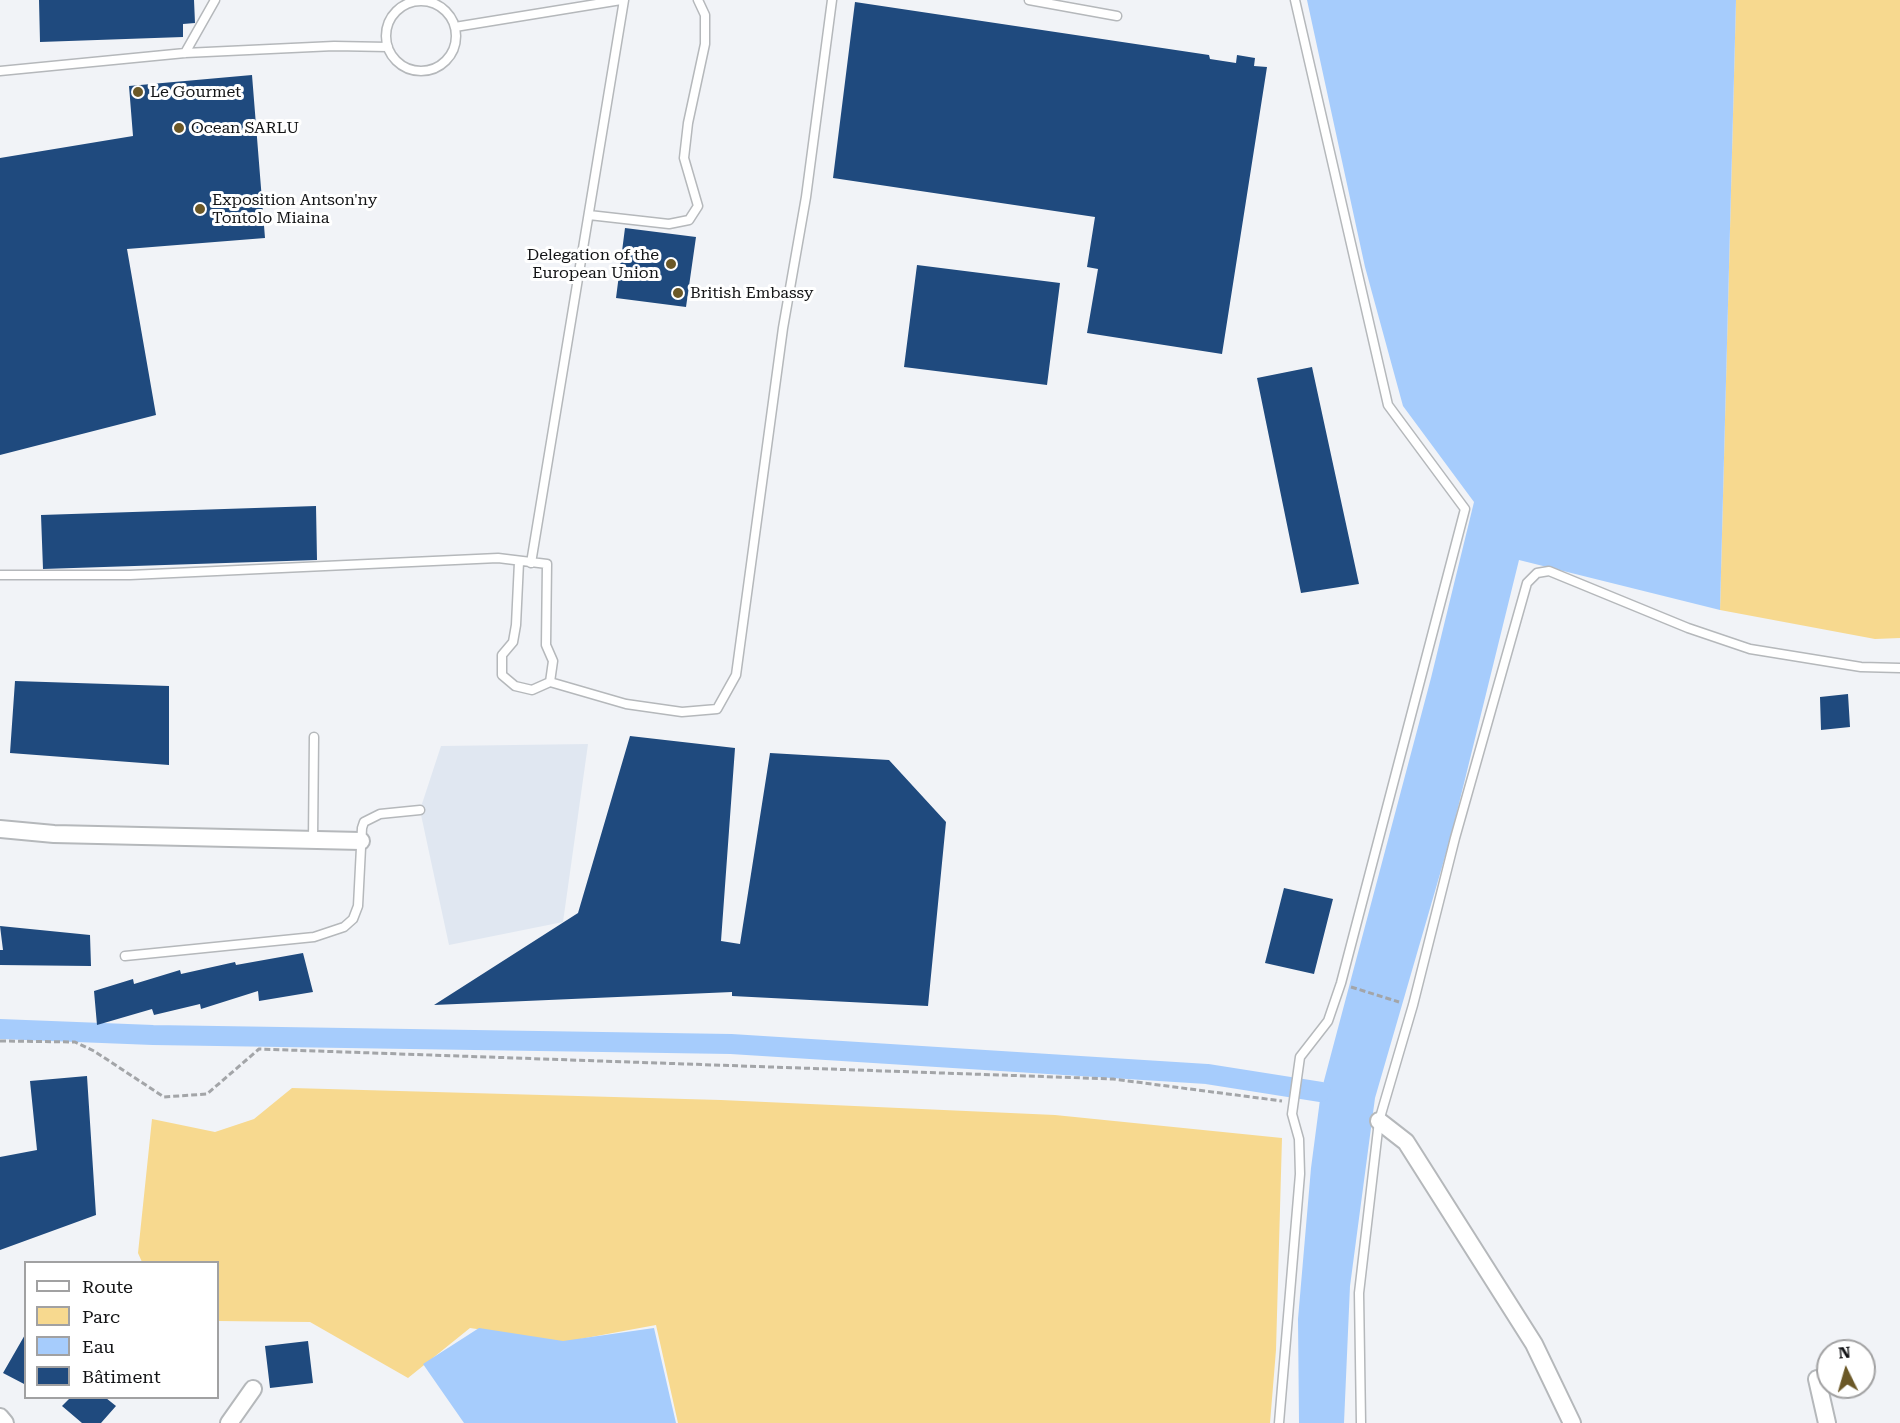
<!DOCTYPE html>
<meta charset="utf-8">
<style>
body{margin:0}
#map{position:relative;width:1900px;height:1423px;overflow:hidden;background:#f1f3f7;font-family:"Roboto Serif",serif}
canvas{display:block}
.legend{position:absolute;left:24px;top:1261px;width:195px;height:138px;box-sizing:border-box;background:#fff;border:2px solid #a1a1a2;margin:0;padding:8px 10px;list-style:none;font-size:18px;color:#131416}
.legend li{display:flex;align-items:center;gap:12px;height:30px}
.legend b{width:30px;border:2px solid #a1a1a2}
.north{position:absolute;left:1816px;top:1339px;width:60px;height:60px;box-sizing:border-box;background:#fff;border:2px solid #a1a1a2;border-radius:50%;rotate:355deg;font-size:16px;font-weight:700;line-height:24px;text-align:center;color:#131416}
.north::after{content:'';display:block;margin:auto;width:21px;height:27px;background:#6b5827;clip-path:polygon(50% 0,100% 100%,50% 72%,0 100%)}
</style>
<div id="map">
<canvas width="1900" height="1423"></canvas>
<ul class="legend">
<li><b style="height:8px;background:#fff"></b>Route</li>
<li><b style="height:16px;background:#f7d98f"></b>Parc</li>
<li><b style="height:16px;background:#a6ccfc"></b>Eau</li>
<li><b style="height:16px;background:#1f4a7e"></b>Bâtiment</li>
</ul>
<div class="north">N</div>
</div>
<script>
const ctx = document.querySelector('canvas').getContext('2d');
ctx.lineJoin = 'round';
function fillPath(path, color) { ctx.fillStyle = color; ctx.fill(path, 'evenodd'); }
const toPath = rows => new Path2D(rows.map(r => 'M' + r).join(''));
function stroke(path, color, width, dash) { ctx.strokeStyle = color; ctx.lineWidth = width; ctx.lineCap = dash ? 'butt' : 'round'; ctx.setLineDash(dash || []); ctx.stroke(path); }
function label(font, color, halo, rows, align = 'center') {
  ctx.font = font + ' "Roboto Serif",serif'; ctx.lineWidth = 6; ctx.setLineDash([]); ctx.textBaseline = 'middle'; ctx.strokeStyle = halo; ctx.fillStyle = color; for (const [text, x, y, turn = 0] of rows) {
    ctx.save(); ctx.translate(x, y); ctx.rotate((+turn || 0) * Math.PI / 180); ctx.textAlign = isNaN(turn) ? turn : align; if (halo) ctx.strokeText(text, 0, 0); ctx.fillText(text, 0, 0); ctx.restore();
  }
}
fillPath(toPath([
 [588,744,563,922,449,945,420,810,441,746]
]), '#e0e7f1');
fillPath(toPath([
 [1736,0,1900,0,1900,638,1875,639,1720,610],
 [292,1088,721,1100,1055,1115,1282,1138,1276,1350,1270,1423,678,1423,656,1325,564,1342,470,1328,408,1378,310,1322,218,1321,218,1262,142,1262,138,1253,152,1119,215,1132,254,1119]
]), '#f7d98f');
fillPath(toPath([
 [1307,0,1736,0,1720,610,1519,560,1451,836,1375,1098,1350,1286,1344,1423,1299,1423,1298,1319,1311,1168,1321,1092,1431,678,1474,502,1403,406,1365,267],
 [479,1328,563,1341,654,1328,676,1423,464,1423,423,1364]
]), '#a6ccfc');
stroke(toPath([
 [0,1029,153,1035,731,1044,1207,1074,1321,1092]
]), '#a6ccfc', 20);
fillPath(toPath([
 [39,0,194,0,195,23,183,24,183,37,40,42],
 [855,2,1209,55,1210,59,1236,63,1237,55,1255,58,1254,66,1267,67,1222,354,1087,333,1098,269,1087,267,1095,217,833,178],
 [252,75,265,238,127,249,156,415,0,455,0,158,133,136,129,86],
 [625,228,696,237,686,307,616,298],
 [917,265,1060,283,1047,385,904,367],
 [1312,367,1359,584,1301,593,1257,378],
 [316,506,317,560,43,569,41,515],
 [15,681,169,686,169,765,10,753],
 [1848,694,1850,727,1821,730,1820,697],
 [630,736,735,748,721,941,740,944,770,753,889,760,946,822,928,1006,732,996,732,992,434,1005,578,913],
 [1284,888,1333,899,1314,974,1265,963],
 [0,926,90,935,91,966,0,965,0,950,3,950],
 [303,953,313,992,259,1001,258,991,201,1009,200,1004,154,1015,152,1009,97,1025,94,991,133,979,134,984,180,970,181,974,235,962,236,965],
 [87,1076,96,1215,0,1250,0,1157,37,1150,30,1081],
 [26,1333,26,1385,3,1373],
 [308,1341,313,1383,270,1388,265,1346],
 [70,1398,106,1398,116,1406,101,1423,82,1423,62,1406]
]), '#1f4a7e');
const lane = toPath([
 [1029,0,1117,16],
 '386 36a35 35 0 1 1 70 0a35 35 0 1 1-70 0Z',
 [455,27,621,0],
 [185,53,215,0],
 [0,71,185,53,334,46,388,47],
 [589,215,669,224,689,220,698,206,684,158,688,123,705,44,705,15,698,0],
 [531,563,624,0],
 [0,575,130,575,498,558,547,564,546,645,553,661,550,682,532,690,515,686,502,675,502,655,513,642,516,625,519,562],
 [550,682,626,704,682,712,717,709,736,675,783,328,806,197,832,0],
 [313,840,314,737],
 [125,956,314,937,344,927,353,919,358,906,362,828,364,822,380,814,420,810],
 [1279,1423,1300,1174,1299,1139,1292,1114,1300,1057,1328,1021,1341,983,1465,509,1388,405,1295,0],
 [1361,1423,1359,1293,1379,1121,1413,1005,1455,838,1527,583,1537,573,1549,571,1688,628,1750,649,1861,667,1900,668]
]);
const street = toPath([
 [0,829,54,834,361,841],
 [1379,1121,1406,1142,1534,1344,1572,1423],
 [1817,1379,1827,1423],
 [0,1417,5,1423],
 [229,1423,253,1389]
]);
stroke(lane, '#b5b8bb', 11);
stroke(street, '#b5b8bb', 20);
stroke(toPath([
 [1351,987,1399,1002],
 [0,1041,75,1042,94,1051,164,1097,207,1094,259,1049,1113,1079,1282,1101]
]), '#a3a5a8', 3, [6, 3]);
stroke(lane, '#fff', 8);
stroke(street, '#fff', 16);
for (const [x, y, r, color] of [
 [138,92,6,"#6b5827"],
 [179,128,6,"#6b5827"],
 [200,209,6,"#6b5827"],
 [671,264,6,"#6b5827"],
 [678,293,6,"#6b5827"]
]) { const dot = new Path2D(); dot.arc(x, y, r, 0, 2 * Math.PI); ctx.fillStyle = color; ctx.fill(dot); stroke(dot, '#fff', 2); }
label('16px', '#131416', '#fff', [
 ["Le Gourmet",150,92],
 ["Ocean SARLU",191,128],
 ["Exposition Antson'ny",212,200],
 ["Tontolo Miaina",212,218],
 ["Delegation of the",659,255,"right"],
 ["European Union",659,273,"right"],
 ["British Embassy",690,293]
], 'left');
</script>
